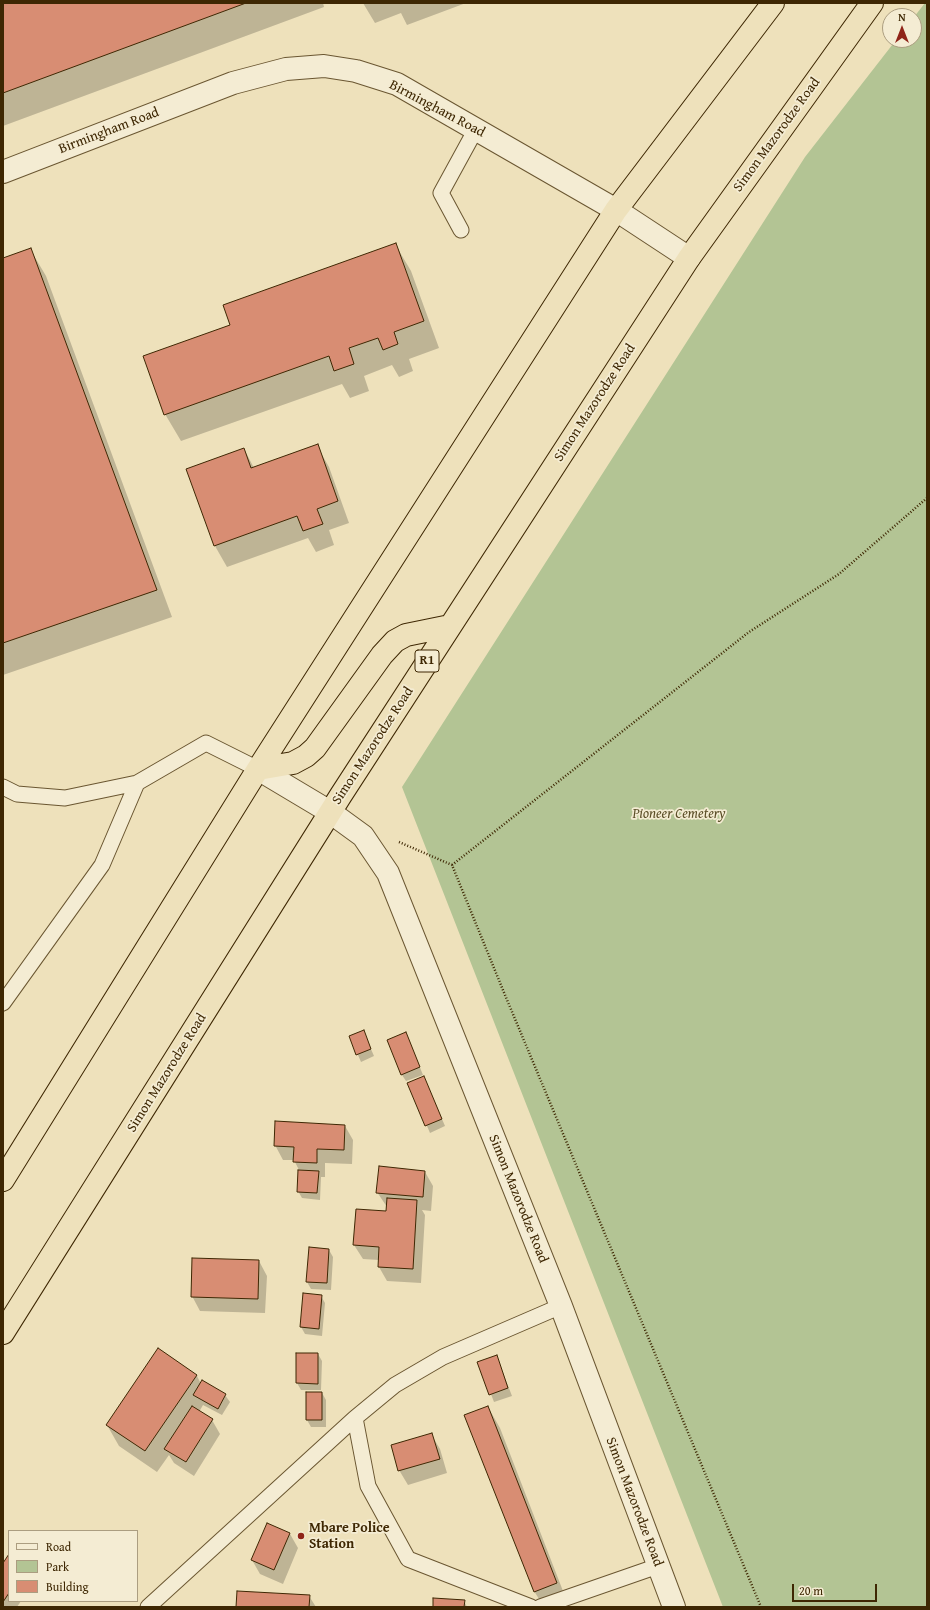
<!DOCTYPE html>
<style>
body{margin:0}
#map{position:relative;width:930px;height:1610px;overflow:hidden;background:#eee1bb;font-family:"Gentium Book Plus",serif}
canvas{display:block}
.frame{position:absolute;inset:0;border:4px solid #3e2703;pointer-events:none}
.legend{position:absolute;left:8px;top:1530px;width:130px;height:72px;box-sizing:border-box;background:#f4ecd3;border:1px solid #ab9d80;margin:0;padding:5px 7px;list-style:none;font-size:12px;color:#3e2703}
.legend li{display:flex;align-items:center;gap:8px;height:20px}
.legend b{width:20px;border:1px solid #ab9d80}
.north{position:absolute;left:882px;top:8px;width:40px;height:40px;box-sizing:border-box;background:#f4ecd3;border:1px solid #ab9d80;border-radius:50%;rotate:0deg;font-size:11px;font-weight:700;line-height:16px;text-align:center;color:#3e2703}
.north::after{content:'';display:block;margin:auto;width:14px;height:18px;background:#8f2418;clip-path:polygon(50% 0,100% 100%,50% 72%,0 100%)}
.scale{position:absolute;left:792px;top:1584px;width:85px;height:18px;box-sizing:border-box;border:2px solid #3e2703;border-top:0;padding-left:5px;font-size:12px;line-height:14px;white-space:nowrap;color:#3e2703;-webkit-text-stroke:3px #f4ecd3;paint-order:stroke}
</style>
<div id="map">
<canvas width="930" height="1610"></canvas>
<div class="frame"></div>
<ul class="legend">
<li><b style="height:5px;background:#f4ecd3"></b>Road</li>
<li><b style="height:11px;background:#b3c494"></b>Park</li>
<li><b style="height:11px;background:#d88d73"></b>Building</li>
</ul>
<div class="north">N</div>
<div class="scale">20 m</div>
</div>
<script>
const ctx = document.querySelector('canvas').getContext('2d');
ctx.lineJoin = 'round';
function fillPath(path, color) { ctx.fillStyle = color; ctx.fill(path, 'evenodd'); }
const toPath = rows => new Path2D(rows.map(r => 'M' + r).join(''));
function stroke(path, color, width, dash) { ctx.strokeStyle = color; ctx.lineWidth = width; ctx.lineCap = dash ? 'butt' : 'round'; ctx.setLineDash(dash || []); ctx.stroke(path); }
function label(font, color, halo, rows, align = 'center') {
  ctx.font = font + ' "Gentium Book Plus",serif'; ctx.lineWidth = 3.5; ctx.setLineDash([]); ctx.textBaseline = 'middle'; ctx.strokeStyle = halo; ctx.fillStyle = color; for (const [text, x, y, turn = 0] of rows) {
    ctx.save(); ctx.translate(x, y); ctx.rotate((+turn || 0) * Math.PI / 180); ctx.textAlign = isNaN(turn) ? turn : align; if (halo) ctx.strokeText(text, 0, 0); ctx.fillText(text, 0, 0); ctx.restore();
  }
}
fillPath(toPath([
 [925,3,927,3,927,1607,723,1607,402,787,805,157,896,40,914,40,914,17]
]), '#b3c494');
fillPath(toPath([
 [3,3,323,3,324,7,3,126],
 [363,3,466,3,407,25,401,13,375,23],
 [395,244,411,271,439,348,409,359,413,371,399,377,392,365,364,376,369,391,350,398,342,384,181,441,165,414,231,325],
 [30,249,46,276,172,617,3,675,3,259],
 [317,446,329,467,349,523,329,530,334,545,316,552,308,538,227,567,215,546,244,449,254,468],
 [363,1031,374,1056,361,1062,350,1036],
 [409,1040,423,1075,406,1081,402,1075],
 [424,1077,445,1126,430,1133,409,1084],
 [345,1126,353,1140,352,1164,325,1163,325,1177,321,1177,320,1200,302,1198,298,1191,299,1170,294,1160,283,1160,275,1145],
 [425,1172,433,1186,431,1211,422,1210,425,1215,421,1283,387,1281,379,1267,379,1260,363,1259,354,1245,356,1210,387,1212,387,1207,377,1192],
 [329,1250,333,1257,331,1290,311,1289,307,1282],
 [259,1261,267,1276,265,1313,200,1311,192,1296],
 [321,1296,325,1303,322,1336,305,1334,301,1327],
 [158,1350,197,1376,201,1384,225,1395,230,1402,222,1415,203,1405,199,1412,212,1420,220,1434,194,1476,174,1463,169,1455,157,1472,119,1446,107,1425],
 [318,1354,322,1361,321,1390,301,1390,297,1383],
 [497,1357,512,1396,494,1402,479,1363],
 [307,1393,322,1393,326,1400,326,1427,311,1427,307,1420],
 [488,1407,500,1428,568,1604,544,1607,534,1591],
 [431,1434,440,1449,447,1473,408,1485,399,1470],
 [267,1525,290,1534,298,1548,283,1584,260,1574,252,1560],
 [9,1556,9,1601,21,1601,17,1607,3,1607,3,1565],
 [309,1596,316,1607,237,1607],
 [464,1601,467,1607,434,1607]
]), '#0003');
const building = toPath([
 [3,3,246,3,3,93,3,3],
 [396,243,424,321,394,332,398,344,383,350,378,338,349,348,354,364,334,371,329,356,164,415,143,356,230,325,223,305,396,243],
 [31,248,157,590,3,643,3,258,31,248],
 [318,444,338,501,317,509,323,524,303,531,297,516,214,546,186,469,244,448,251,468,318,444],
 [364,1030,371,1049,356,1055,349,1036,364,1030],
 [406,1032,420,1067,401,1075,387,1040,406,1032],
 [424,1076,442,1119,425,1126,407,1083,424,1076],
 [275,1121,345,1125,344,1150,317,1149,317,1163,293,1162,294,1147,274,1146,275,1121],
 [379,1166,425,1171,423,1197,376,1193,379,1166],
 [298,1170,319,1171,317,1193,297,1192,298,1170],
 [387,1198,417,1200,413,1269,378,1267,379,1247,353,1245,356,1209,386,1211,387,1198],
 [309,1247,329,1249,327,1283,306,1282,309,1247],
 [192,1258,259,1260,258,1299,191,1297,192,1258],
 [303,1293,322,1295,319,1329,300,1327,303,1293],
 [158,1348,197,1375,145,1451,106,1425,158,1348],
 [296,1353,318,1353,318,1384,296,1383,296,1353],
 [497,1355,508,1388,489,1395,477,1362,497,1355],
 [202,1380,226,1394,218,1409,193,1395,202,1380],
 [306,1392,322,1392,322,1420,306,1420,306,1392],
 [192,1406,213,1419,186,1462,164,1449,192,1406],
 [488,1406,557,1583,534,1592,464,1415,488,1406],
 [432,1433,440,1459,398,1471,391,1445,432,1433],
 [267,1523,290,1533,274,1570,251,1560,267,1523],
 [9,1554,9,1593,3,1602,3,1563,9,1554],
 [237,1591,310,1595,309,1607,236,1607,237,1591],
 [433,1598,465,1600,464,1607,433,1607,433,1598]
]);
fillPath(building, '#d88d73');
stroke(building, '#3e2703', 1);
const lane = toPath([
 [461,230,441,193,476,129],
 [3,787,17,794,65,798,137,783,206,743,258,769],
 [3,1003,102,865,137,783],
 [148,1607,355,1418],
 [531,1607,408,1559,368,1486,355,1418,395,1385,443,1357,561,1306],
 [540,1607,658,1566]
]);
const street = toPath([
 [3,172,233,83,286,69,324,66,356,71,397,84,616,210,689,258],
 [258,769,330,812,363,836,388,873,561,1306,674,1607]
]);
const highway = toPath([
 [258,769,293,763,306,756,315,748,382,655,395,641,406,635,450,626],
 [3,1180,258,769,616,210,773,3],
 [3,1333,341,795,689,258,872,3]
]);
stroke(lane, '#6a5631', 17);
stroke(street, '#6a5631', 24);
stroke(highway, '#3e2703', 24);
stroke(toPath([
 [399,842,452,865,505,995,761,1607],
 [452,865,749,632,839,574,927,498]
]), '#3e2703', 2.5, [1, 2]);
stroke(lane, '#f4ecd3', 15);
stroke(street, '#f4ecd3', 22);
stroke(highway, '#eee1bb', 22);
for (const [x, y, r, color] of [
 [301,1536,4,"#8f2418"]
]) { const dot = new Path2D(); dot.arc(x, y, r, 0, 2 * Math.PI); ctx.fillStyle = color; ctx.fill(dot); stroke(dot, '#f4ecd3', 1.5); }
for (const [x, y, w] of [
 [427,661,24]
]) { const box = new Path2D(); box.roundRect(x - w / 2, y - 11, w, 22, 3); ctx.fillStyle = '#f4ecd3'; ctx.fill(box); stroke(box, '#3e2703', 1); }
label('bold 13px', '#3e2703', null, [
 ["R1",427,661]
]);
label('14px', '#3e2703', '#f4ecd3', [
 ["Birmingham Road",437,109,28],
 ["Birmingham Road",109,131,-21],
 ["Simon Mazorodze Road",777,135,-54],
 ["Simon Mazorodze Road",595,403,-57],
 ["Simon Mazorodze Road",373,746,-57],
 ["Simon Mazorodze Road",167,1073,-58],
 ["Simon Mazorodze Road",518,1199,68],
 ["Simon Mazorodze Road",634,1502,69]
]);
label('italic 14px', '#5b4e27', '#f4ecd3', [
 ["Pioneer Cemetery",679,814]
]);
label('bold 14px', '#3e2703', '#f4ecd3', [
 ["Mbare Police",309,1528],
 ["Station",309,1544]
], 'left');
</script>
